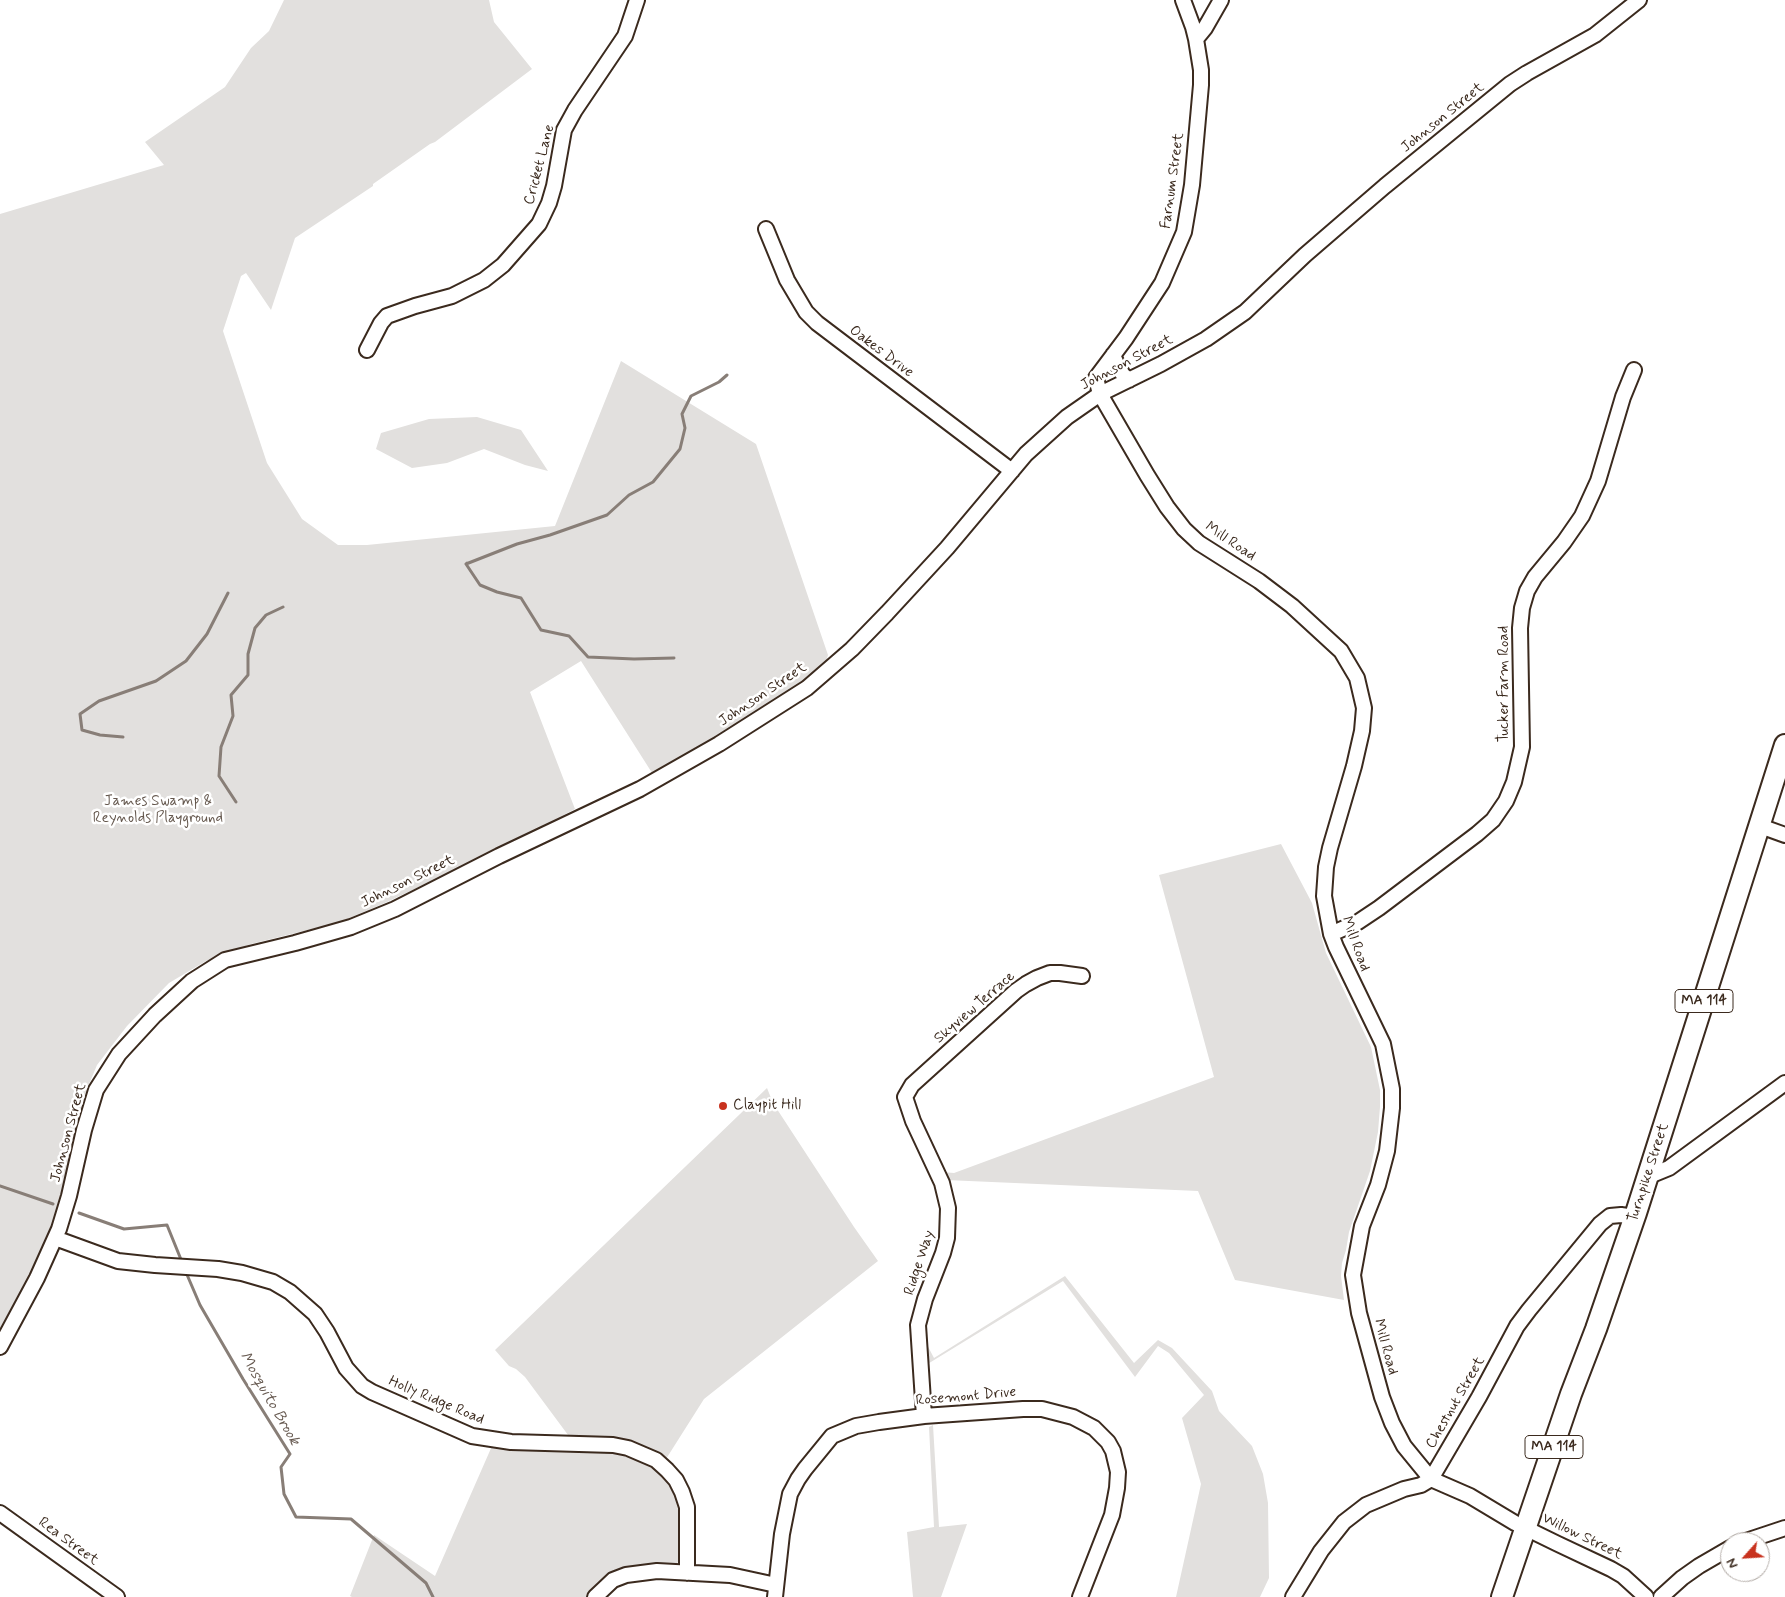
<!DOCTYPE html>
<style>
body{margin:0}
#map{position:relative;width:1785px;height:1597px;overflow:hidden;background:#fff;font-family:Mynerve,sans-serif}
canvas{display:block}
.north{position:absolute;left:1720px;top:1532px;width:50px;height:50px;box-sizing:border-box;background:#fff;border:1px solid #b1aaa5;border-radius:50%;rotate:244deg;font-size:14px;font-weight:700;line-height:20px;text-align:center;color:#3b2a1e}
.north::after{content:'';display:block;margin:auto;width:18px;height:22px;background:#c8321e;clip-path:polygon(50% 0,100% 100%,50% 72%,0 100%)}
</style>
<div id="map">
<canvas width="1785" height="1597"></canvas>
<div class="north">N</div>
</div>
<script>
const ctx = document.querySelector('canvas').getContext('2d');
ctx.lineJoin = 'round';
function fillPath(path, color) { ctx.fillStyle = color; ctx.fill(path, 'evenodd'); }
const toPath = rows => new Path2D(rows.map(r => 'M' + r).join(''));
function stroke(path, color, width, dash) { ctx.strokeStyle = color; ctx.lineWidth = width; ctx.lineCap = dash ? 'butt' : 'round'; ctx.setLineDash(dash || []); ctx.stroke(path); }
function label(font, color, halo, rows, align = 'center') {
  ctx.font = font + ' Mynerve,sans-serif'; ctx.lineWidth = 5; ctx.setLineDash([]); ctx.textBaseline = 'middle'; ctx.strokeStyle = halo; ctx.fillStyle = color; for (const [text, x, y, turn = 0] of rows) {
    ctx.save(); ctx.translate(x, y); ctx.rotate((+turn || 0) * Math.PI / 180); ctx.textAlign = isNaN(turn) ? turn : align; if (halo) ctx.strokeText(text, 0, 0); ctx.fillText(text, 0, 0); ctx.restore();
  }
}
fillPath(toPath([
 [284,0,489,0,494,22,532,69,435,142,430,144,373,184,373,186,295,238,271,310,246,273,241,276,223,331,267,463,302,519,338,545,367,545,555,526,621,361,756,444,828,655,823,671,804,688,654,776,581,661,530,692,575,809,483,857,387,902,340,922,251,944,206,961,169,983,127,1026,97,1065,85,1094,55,1225,32,1276,0,1331,0,214,164,165,145,142,225,87,251,48,269,31],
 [477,417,521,430,548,471,525,465,484,449,447,463,412,468,376,449,381,433,429,419],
 [1281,844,1312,903,1326,953,1371,1047,1380,1090,1380,1107,1378,1132,1370,1171,1349,1232,1346,1250,1342,1263,1341,1276,1344,1300,1235,1280,1198,1191,946,1180,942,1172,954,1173,1214,1077,1159,875],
 [767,1088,773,1103,854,1227,878,1261,704,1399,666,1459,655,1451,635,1442,571,1439,525,1377,516,1369,509,1366,495,1350],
 [1065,1276,1134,1363,1158,1340,1172,1348,1212,1391,1219,1411,1252,1446,1263,1474,1268,1503,1269,1578,1260,1597,1176,1597,1201,1484,1182,1418,1204,1395,1169,1353,1158,1346,1135,1377,1063,1281,926,1365,924,1339,934,1358],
 [933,1425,939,1527,967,1524,941,1597,913,1597,907,1532,934,1527,929,1427],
 [492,1446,613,1451,624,1453,645,1462,661,1471,671,1482,681,1511,681,1553,678,1562,675,1565,604,1580,586,1597,352,1597,350,1596,374,1535,435,1576]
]), '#e2e0de');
stroke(toPath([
 [467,563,466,564,517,544,550,535,607,515,629,495,653,482,680,449,685,428,682,414,691,396,719,382,727,375],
 [466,564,480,585,497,592,521,598,541,630,569,636,588,657,634,659,674,658],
 [123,737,100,735,82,730,80,714,99,701,156,681,186,661,207,634,228,593],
 [236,802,219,776,221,747,233,716,231,695,248,675,248,654,255,628,266,615,283,607],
 [0,1186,53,1204],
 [79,1213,124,1229,167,1225,182,1262],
 [185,1270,200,1305,243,1379,290,1454,281,1467,284,1494,296,1517,351,1519,426,1583,433,1597]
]), '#887e77', 3);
const minor = toPath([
 [1183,0,1193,27,1196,39],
 [1221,0,1205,28,1196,39,1201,70,1201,85,1192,185,1184,232,1162,283,1126,338,1096,378,1100,394,1147,475,1167,507,1184,529,1199,543,1259,581,1292,606,1341,651,1357,678,1364,708,1362,731,1354,766,1330,848,1326,867,1324,896,1331,934,1336,947,1383,1044,1392,1089,1392,1108,1387,1151,1378,1185,1362,1226,1353,1275,1359,1313,1382,1397,1392,1423,1404,1446,1431,1479,1470,1496,1515,1523,1558,1544,1611,1569,1623,1576,1646,1597],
 [766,229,787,280,806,312,817,323,1012,471],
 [367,350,381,323,387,316,415,306,452,296,484,280,503,265,539,224,549,203,554,186,564,130,575,110,625,36,637,0],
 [1113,355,1117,364,1123,375,1129,380],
 [1760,826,1785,835],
 [1331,934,1358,922,1379,908,1477,834,1493,820,1506,801,1514,782,1522,747,1520,628,1522,608,1527,591,1535,577,1564,542,1582,516,1598,481,1623,397,1634,370],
 [1647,1177,1669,1168,1785,1083],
 [55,1238,118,1261,155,1265,218,1269,242,1273,273,1282,290,1292,315,1314,327,1332,346,1368,362,1386,372,1392,472,1436,511,1442,613,1445,628,1448,656,1460,667,1470,676,1480,682,1492,687,1507,687,1573],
 [0,1347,37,1278,59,1229,69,1196,84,1130,96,1090,119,1054,155,1015,192,981,225,960,295,943,351,927,395,909,499,856,640,789,719,744,807,688,852,649,887,613,947,548,1026,454,1067,417,1100,394,1161,364,1206,339,1245,312,1305,255,1385,186,1510,84,1527,73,1595,35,1639,0],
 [924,1416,918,1325,925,1299,943,1253,947,1238,948,1208,942,1183,913,1121,905,1097,912,1085,1016,991,1026,984,1037,978,1050,973,1060,973,1082,976],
 [0,1513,117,1597],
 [1743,1542,1785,1528],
 [595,1597,613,1580,626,1575,657,1571,730,1575,776,1585],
 [775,1597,782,1534,790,1494,798,1479,805,1469,832,1436,856,1426,879,1422,924,1416,1023,1409,1042,1409,1073,1417,1094,1428,1108,1442,1113,1451,1118,1472,1117,1488,1112,1515,1080,1597],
 [1293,1597,1321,1551,1344,1522,1366,1505,1404,1489,1421,1485,1431,1479,1479,1397,1517,1326,1529,1310,1600,1224,1610,1216,1621,1215,1634,1217],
 [1661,1597,1682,1578,1699,1566,1730,1548]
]);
const highway = toPath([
 [1502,1597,1571,1394,1596,1329,1636,1213,1785,745]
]);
stroke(minor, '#3b2a1e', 18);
stroke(highway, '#3b2a1e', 24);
stroke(minor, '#fff', 14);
stroke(highway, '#fff', 20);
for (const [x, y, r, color] of [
 [723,1106,5,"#c8321e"]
]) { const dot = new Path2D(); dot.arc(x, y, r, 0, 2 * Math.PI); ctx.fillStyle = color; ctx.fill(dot); stroke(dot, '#fff', 2); }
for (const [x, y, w] of [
 [1704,1001,58],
 [1554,1447,58]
]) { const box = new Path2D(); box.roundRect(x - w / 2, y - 11.5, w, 23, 4); ctx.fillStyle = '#fff'; ctx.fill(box); stroke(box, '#3b2a1e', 1); }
label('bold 14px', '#3b2a1e', null, [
 ["MA 114",1704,1001],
 ["MA 114",1554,1447]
]);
label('15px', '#3b2a1e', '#fff', [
 ["Johnson Street",1443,118,-39],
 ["Cricket Lane",540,165,-75],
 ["Farnum Street",1173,181,-82],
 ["Oakes Drive",881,352,37],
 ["Johnson Street",1127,363,-28],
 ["Mill Road",1230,542,34],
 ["Tucker Farm Road",1505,684,-90],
 ["Johnson Street",763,695,-34],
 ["Johnson Street",408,882,-26],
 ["Mill Road",1355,944,70],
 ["Skyview Terrace",975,1008,-41],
 ["Johnson Street",69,1133,-75],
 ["Turnpike Street",1649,1173,-72],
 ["Ridge Way",920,1263,-72],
 ["Mill Road",1385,1347,75],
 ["Rosemont Drive",966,1397,-5],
 ["Holly Ridge Road",436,1401,23],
 ["Chestnut Street",1456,1403,-60],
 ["Willow Street",1582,1537,26],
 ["Rea Street",68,1542,36]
]);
label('15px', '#65584e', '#fff', [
 ["James Swamp &",158,802],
 ["Reynolds Playground",158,819]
]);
label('15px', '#3b2a1e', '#fff', [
 ["Claypit Hill",733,1106]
], 'left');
label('italic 16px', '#685b52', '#fff', [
 ["Mosquito Brook",269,1399,60]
]);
</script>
